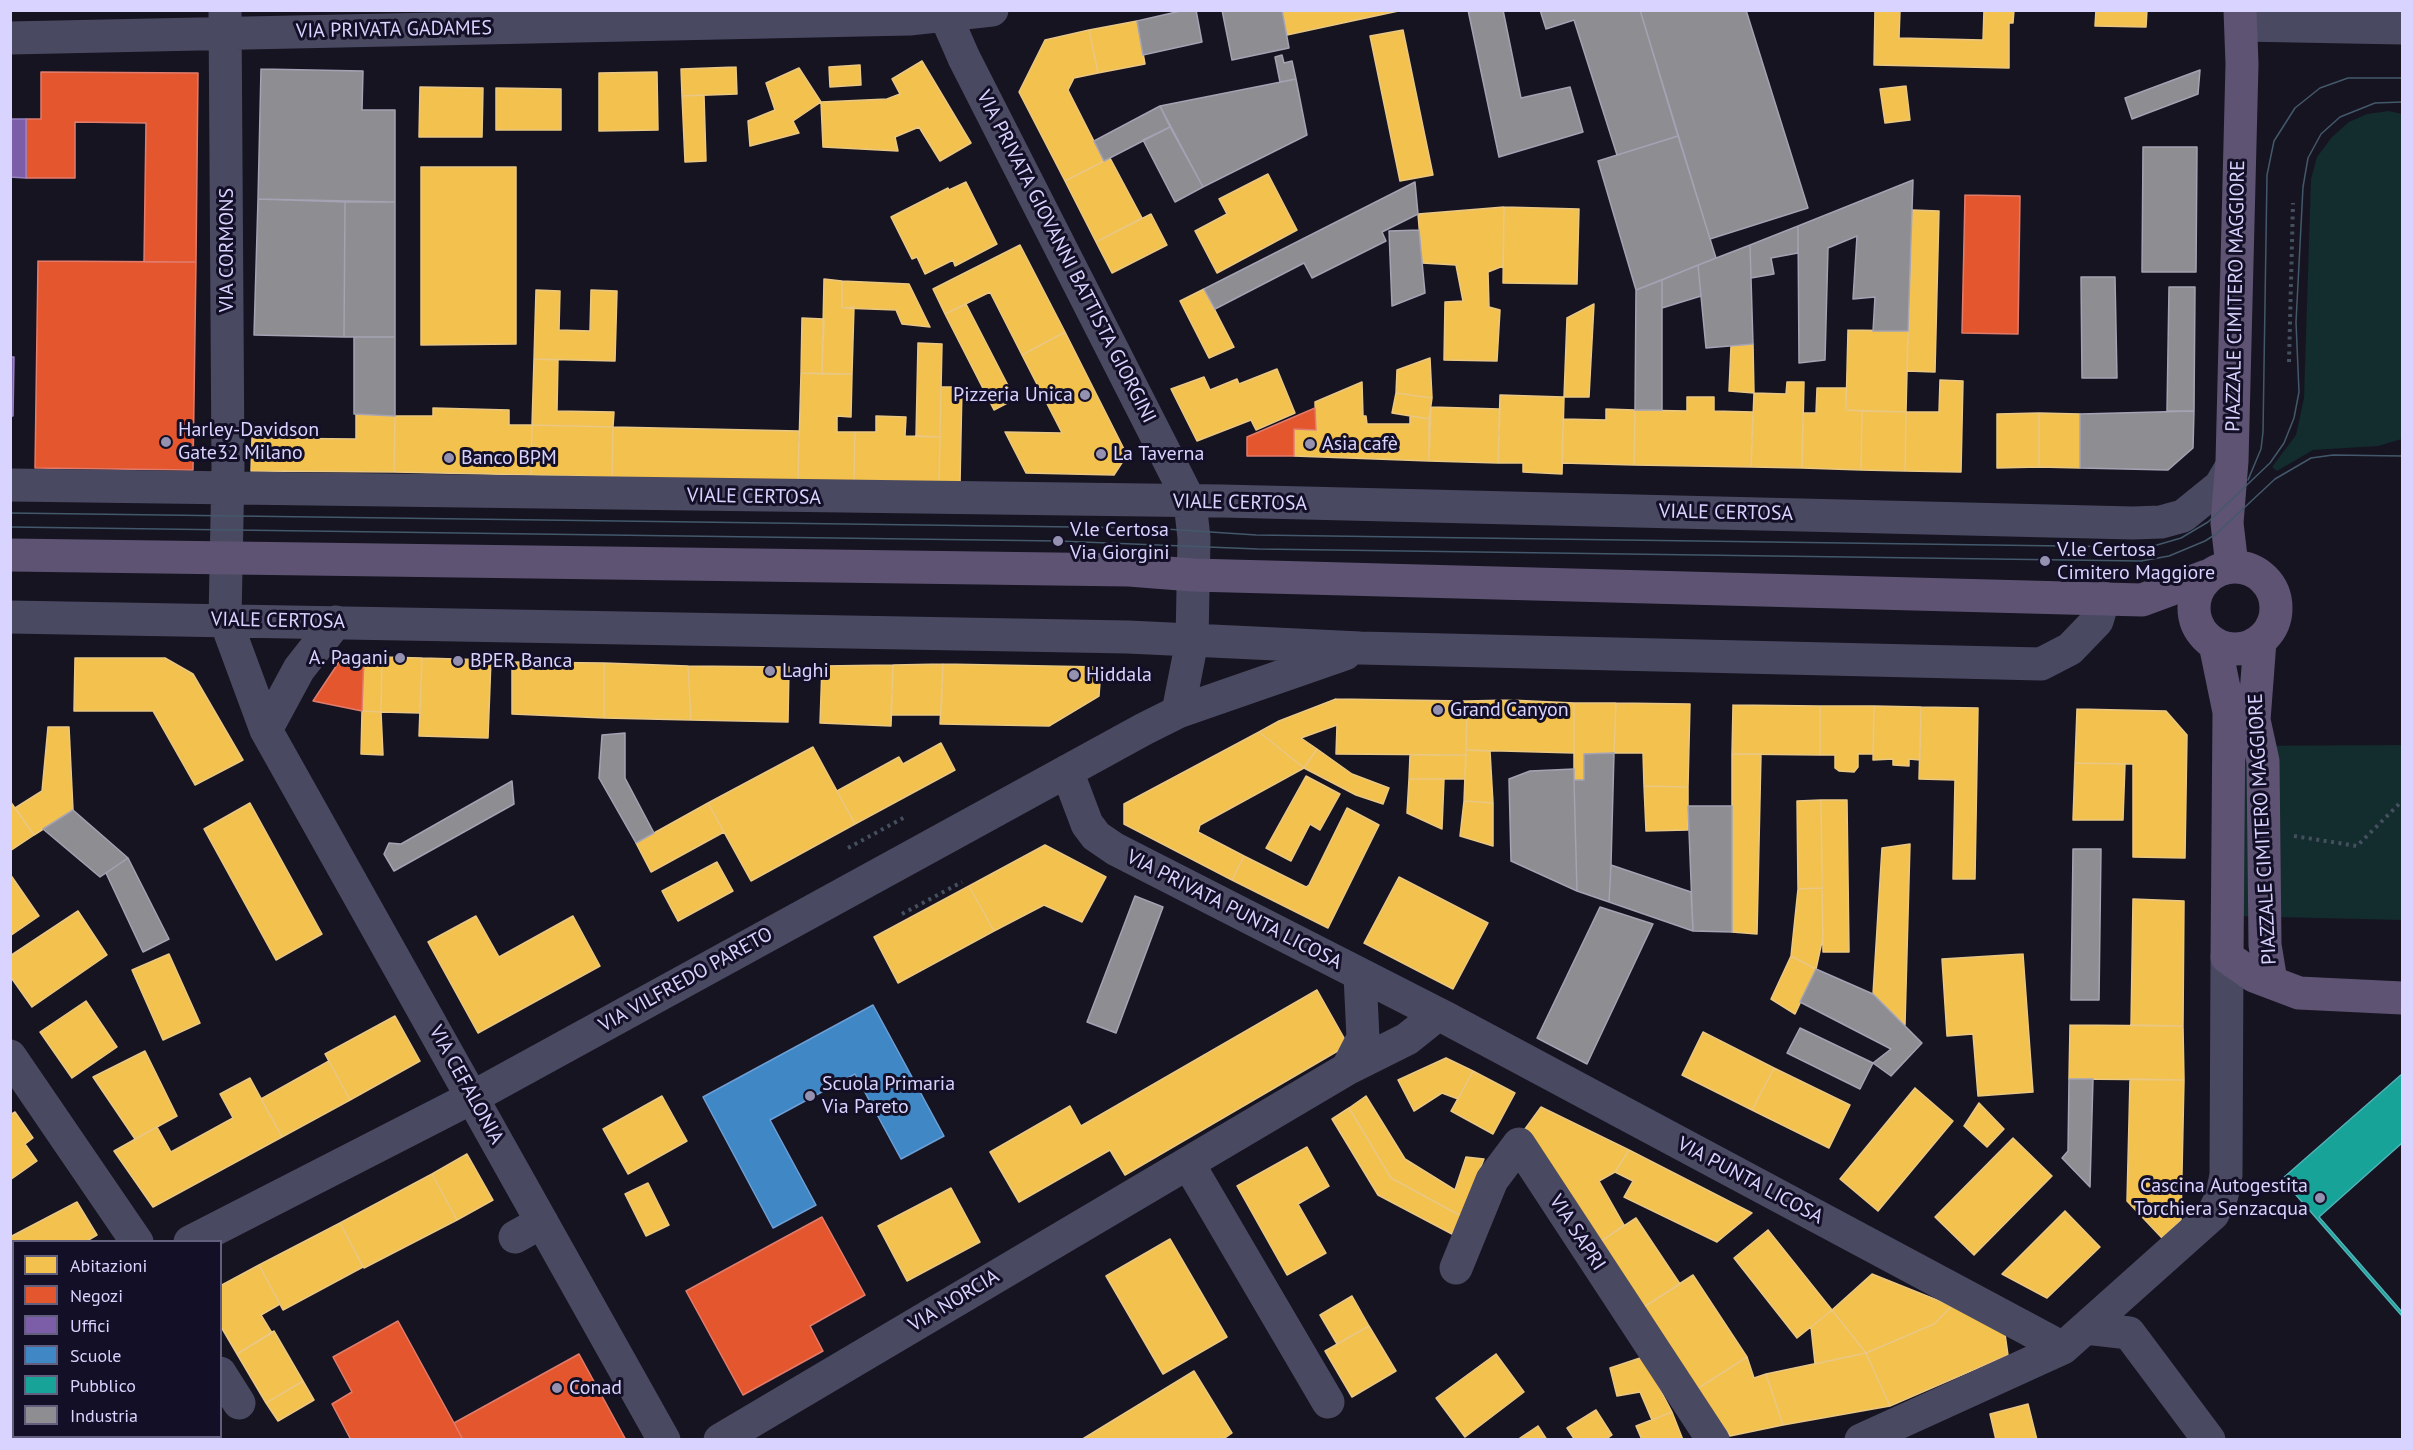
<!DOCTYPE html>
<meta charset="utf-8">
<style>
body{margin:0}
#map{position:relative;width:2413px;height:1450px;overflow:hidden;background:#161421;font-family:"PT Sans",sans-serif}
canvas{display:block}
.frame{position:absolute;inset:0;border:12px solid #d9d4ff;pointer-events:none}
.legend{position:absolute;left:12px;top:1240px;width:210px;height:198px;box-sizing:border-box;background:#130f26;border:2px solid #625e7d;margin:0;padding:8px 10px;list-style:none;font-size:18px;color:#d9d4ff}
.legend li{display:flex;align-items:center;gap:12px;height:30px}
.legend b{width:30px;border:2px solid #625e7d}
</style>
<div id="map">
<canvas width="2413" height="1450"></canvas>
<div class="frame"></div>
<ul class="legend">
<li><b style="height:16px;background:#f2c14e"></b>Abitazioni</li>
<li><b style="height:16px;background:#e4572e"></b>Negozi</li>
<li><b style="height:16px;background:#7b5ea7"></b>Uffici</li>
<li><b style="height:16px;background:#3f88c5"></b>Scuole</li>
<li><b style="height:16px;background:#17a398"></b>Pubblico</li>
<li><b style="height:16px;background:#8d8d92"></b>Industria</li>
</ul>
</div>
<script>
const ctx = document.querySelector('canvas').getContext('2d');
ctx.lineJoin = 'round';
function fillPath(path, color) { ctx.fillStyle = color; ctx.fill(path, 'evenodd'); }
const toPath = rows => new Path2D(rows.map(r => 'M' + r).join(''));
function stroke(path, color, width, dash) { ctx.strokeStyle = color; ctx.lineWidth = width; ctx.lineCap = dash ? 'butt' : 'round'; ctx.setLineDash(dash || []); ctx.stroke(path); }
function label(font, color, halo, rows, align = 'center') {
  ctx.font = font + ' "PT Sans",sans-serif'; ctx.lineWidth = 6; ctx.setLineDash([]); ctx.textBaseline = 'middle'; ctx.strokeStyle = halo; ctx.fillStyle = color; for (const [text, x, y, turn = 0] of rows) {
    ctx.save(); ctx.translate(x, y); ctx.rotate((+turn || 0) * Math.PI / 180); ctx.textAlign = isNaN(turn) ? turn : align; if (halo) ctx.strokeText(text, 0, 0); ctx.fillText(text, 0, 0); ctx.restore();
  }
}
fillPath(toPath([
 [2389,111,2402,114,2402,439,2378,446,2313,450,2277,471,2272,467,2296,435,2304,398,2311,179,2317,157,2332,137,2349,122,2367,114],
 [2402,745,2402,920,2236,916,2232,746]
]), '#132c2d');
const homes = toPath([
 [1282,10,1403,10,1287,35,1282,10],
 [1875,10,1900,10,1899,38,1983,40,1984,10,2014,10,2013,23,2009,23,2009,68,1874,65,1875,10],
 [2096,10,2147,10,2146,27,2095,26,2096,10],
 [1137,21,1145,64,1098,73,1089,30,1137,21],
 [1089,30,1098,73,1074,78,1068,90,1104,161,1065,181,1019,92,1045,40,1089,30],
 [1403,30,1433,175,1400,181,1370,36,1403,30],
 [922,61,971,143,940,161,919,127,895,137,898,151,823,147,821,102,887,99,900,94,892,79,922,61],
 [860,65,861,85,830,87,829,67,860,65],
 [736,67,737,94,682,96,681,69,736,67],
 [799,68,821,102,793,121,799,133,750,146,748,121,775,110,766,83,799,68],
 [657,72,658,130,599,131,599,73,657,72],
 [1906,86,1910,120,1885,123,1880,89,1906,86],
 [420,87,483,88,482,137,419,137,420,87],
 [496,88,561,89,561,130,496,130,496,88],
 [704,95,706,161,685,162,682,96,704,95],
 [1110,158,1142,218,1096,242,1065,181,1110,158],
 [421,167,516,167,516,344,421,345,421,167],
 [1268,174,1297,230,1217,273,1195,231,1227,214,1219,199,1268,174],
 [966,182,997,244,955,266,953,260,925,274,917,257,912,259,891,217,948,188,949,190,966,182],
 [1504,207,1503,266,1488,272,1489,307,1500,310,1497,361,1444,360,1445,302,1463,301,1456,265,1422,263,1418,214,1504,207],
 [1504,207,1579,209,1577,284,1503,283,1504,207],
 [1912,210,1939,211,1935,372,1907,371,1912,210],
 [1151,214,1167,245,1112,273,1096,242,1151,214],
 [1020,245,1065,332,1022,355,990,292,945,314,933,289,1020,245],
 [824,279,842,281,842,308,854,307,852,374,822,374,824,279],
 [842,281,909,284,930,327,902,324,896,310,842,308,842,281],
 [1204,289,1234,347,1209,358,1180,301,1204,289],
 [536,290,560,291,559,330,590,331,591,290,617,291,615,361,534,359,536,290],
 [966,304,1015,399,994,410,945,314,966,304],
 [1594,304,1589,397,1564,397,1567,318,1594,304],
 [802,318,824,319,822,374,801,373,802,318],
 [1848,330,1908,331,1906,412,1846,410,1848,330],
 [1065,332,1127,455,1114,475,1026,473,1005,432,1062,433,1022,355,1065,332],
 [918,343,942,344,940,437,916,436,918,343],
 [1753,344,1754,393,1729,391,1731,346,1753,344],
 [1430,358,1432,398,1396,393,1397,370,1430,358],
 [534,359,558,360,557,411,614,412,613,427,532,425,534,359],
 [1277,369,1295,413,1256,430,1251,420,1197,441,1171,389,1204,377,1210,390,1237,379,1239,384,1277,369],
 [801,373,852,374,851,417,837,416,837,432,855,432,854,482,798,481,801,373],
 [1940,380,1963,381,1961,472,1905,471,1906,412,1939,412,1940,380],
 [1362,382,1363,416,1366,416,1367,424,1410,424,1410,416,1429,419,1429,461,1294,456,1294,429,1316,430,1315,402,1362,382],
 [1787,382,1804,382,1802,468,1751,467,1754,393,1786,394,1787,382],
 [941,387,962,387,960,484,939,484,941,387],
 [1817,388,1846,388,1846,410,1862,411,1861,470,1802,468,1803,413,1816,413,1817,388],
 [1396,393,1432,398,1429,419,1392,413,1396,393],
 [1500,395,1564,397,1562,474,1523,472,1523,463,1498,463,1500,395],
 [1687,397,1714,397,1714,411,1753,412,1751,467,1634,465,1635,410,1687,411,1687,397],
 [1431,407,1500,409,1498,463,1429,461,1431,407],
 [433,408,509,410,509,425,532,425,531,475,394,472,395,416,433,416,433,408],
 [1606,409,1635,410,1634,465,1562,463,1563,419,1606,420,1606,409],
 [1862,411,1906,412,1905,471,1861,470,1862,411],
 [2039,413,2039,467,1997,468,1997,414,2039,413],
 [2039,413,2080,414,2080,468,2039,467,2039,413],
 [356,414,395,416,394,472,251,471,252,438,356,439,356,414],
 [876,416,906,417,905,436,940,437,939,484,854,482,855,432,876,432,876,416],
 [532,425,613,427,612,477,531,475,532,425],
 [613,427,799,431,798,481,612,477,613,427],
 [364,656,382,657,381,712,362,711,364,656],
 [382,657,422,658,420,713,381,712,382,657],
 [75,658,165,658,193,674,243,760,195,785,153,711,74,711,75,658],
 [422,658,491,660,488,738,419,736,422,658],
 [512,662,604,663,604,718,512,714,512,662],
 [604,663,688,666,691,720,604,718,604,663],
 [943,664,1101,667,1099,696,1049,726,940,724,943,664],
 [943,664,941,715,891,715,893,665,943,664],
 [893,665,891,726,820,723,822,666,893,665],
 [688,666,789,667,788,722,691,720,688,666],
 [1336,699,1467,701,1466,755,1336,754,1337,725,1301,738,1317,749,1304,768,1259,732,1279,721,1336,699],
 [1510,700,1574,703,1574,753,1466,750,1467,701,1510,700],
 [1574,703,1616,703,1614,753,1584,754,1584,780,1574,780,1574,703],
 [1616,703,1690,704,1688,787,1644,786,1643,753,1614,753,1616,703],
 [1733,705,1820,706,1820,755,1732,754,1733,705],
 [1820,706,1874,706,1873,754,1858,754,1858,767,1854,772,1839,771,1835,768,1835,755,1820,755,1820,706],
 [1874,706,1921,707,1920,760,1909,759,1909,766,1893,765,1893,759,1873,760,1874,706],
 [1921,707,1978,708,1975,879,1953,879,1955,780,1919,779,1921,707],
 [2077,709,2166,711,2187,735,2185,858,2133,857,2133,764,2075,763,2077,709],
 [362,711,381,712,383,755,361,754,362,711],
 [48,727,69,727,73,810,34,835,15,808,42,791,48,727],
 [1259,732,1304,768,1200,825,1198,832,1244,856,1232,880,1124,824,1124,804,1259,732],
 [941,743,955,770,855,824,837,791,899,757,903,764,941,743],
 [813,747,855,824,751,881,708,803,813,747],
 [1317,749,1352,774,1389,788,1383,804,1356,795,1304,768,1317,749],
 [1466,750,1490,751,1493,803,1464,801,1466,750],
 [1732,754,1761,754,1757,934,1732,932,1732,754],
 [1410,755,1466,755,1465,779,1409,779,1410,755],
 [2075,763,2125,764,2123,820,2073,820,2075,763],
 [1306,776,1340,794,1320,830,1310,824,1291,861,1266,848,1306,776],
 [1409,779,1444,779,1442,829,1407,813,1409,779],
 [1644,786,1688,787,1688,830,1646,831,1644,786],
 [1821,800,1822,888,1798,889,1797,801,1821,800],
 [1821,800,1847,800,1849,952,1823,952,1821,800],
 [10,801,34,835,10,851,10,801],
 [1464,801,1493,803,1493,846,1460,836,1464,801],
 [250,803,322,934,276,960,204,829,250,803],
 [708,803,724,832,651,872,636,843,708,803],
 [1347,808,1379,825,1328,928,1232,880,1244,856,1306,887,1309,885,1347,808],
 [1910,844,1905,1025,1873,994,1882,848,1910,844],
 [1045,845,1106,877,1082,922,1044,905,994,931,969,886,1045,845],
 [717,862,733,891,678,921,662,891,717,862],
 [10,874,39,916,10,936,10,874],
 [1399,877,1488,923,1453,989,1364,943,1399,877],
 [969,886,994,931,898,983,874,937,969,886],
 [1822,888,1823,937,1816,969,1791,956,1798,889,1822,888],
 [2133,899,2184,901,2183,1026,2131,1025,2133,899],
 [78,911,107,955,32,1007,10,976,10,956,78,911],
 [476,916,499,957,573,916,600,966,478,1033,428,942,476,916],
 [169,954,200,1023,163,1040,132,970,169,954],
 [2023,954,2033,1092,1978,1096,1973,1034,1947,1036,1942,959,2023,954],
 [1791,956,1816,969,1795,1014,1771,999,1791,956],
 [1317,990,1348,1045,1125,1175,1110,1150,1019,1202,990,1152,1070,1106,1081,1126,1317,990],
 [86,1001,117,1047,72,1078,40,1032,86,1001],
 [395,1016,420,1061,350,1100,325,1054,395,1016],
 [2070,1025,2183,1026,2184,1080,2069,1079,2070,1025],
 [1703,1032,1774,1068,1752,1110,1682,1075,1703,1032],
 [145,1051,177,1116,135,1139,93,1077,145,1051],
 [1446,1058,1473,1071,1458,1099,1442,1093,1414,1111,1398,1080,1446,1058],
 [329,1061,350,1100,282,1137,261,1099,329,1061],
 [1774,1068,1850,1105,1829,1148,1752,1110,1774,1068],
 [1473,1071,1515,1093,1493,1134,1451,1111,1473,1071],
 [250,1078,282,1137,153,1207,114,1151,157,1127,171,1152,233,1118,220,1094,250,1078],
 [2130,1079,2184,1080,2181,1220,2162,1238,2127,1201,2130,1079],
 [1915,1088,1953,1121,1878,1211,1840,1179,1915,1088],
 [662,1096,687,1141,628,1174,603,1129,662,1096],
 [1366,1096,1405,1159,1455,1190,1466,1157,1484,1159,1461,1216,1391,1178,1349,1108,1366,1096],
 [1979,1103,2004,1129,1987,1147,1964,1126,1979,1103],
 [1541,1107,1629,1150,1615,1172,1599,1181,1624,1225,1601,1241,1525,1129,1541,1107],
 [1349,1108,1391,1178,1461,1216,1452,1234,1378,1195,1332,1119,1349,1108],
 [15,1112,33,1138,25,1144,37,1161,10,1180,10,1115,15,1112],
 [2013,1138,2052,1176,1974,1255,1935,1217,2013,1138],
 [1307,1147,1329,1186,1298,1204,1326,1253,1287,1275,1237,1186,1307,1147],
 [1629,1150,1752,1213,1717,1242,1624,1197,1633,1181,1615,1172,1629,1150],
 [467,1154,493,1200,457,1220,432,1174,467,1154],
 [432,1174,457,1220,364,1268,340,1223,432,1174],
 [648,1183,669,1225,646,1236,625,1194,648,1183],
 [951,1188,980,1242,907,1281,878,1226,951,1188],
 [77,1202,97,1235,85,1242,14,1242,14,1281,10,1283,10,1237,77,1202],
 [2065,1211,2100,1247,2047,1298,2002,1274,2065,1211],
 [1636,1218,1680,1284,1644,1307,1601,1241,1636,1218],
 [340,1223,363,1267,283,1310,259,1265,340,1223],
 [1768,1230,1832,1310,1797,1338,1734,1258,1768,1230],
 [1170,1239,1227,1337,1163,1374,1106,1276,1170,1239],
 [259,1265,280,1304,261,1315,272,1333,237,1354,220,1325,220,1286,259,1265],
 [1872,1274,1952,1306,1934,1324,1866,1353,1832,1310,1872,1274],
 [1693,1275,1747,1357,1697,1389,1644,1307,1693,1275],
 [1352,1296,1369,1326,1337,1344,1320,1315,1352,1296],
 [1952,1306,2005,1334,2008,1355,1890,1406,1866,1353,1934,1324,1952,1306],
 [1832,1310,1866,1353,1815,1364,1811,1327,1832,1310],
 [1369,1326,1396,1371,1352,1397,1325,1351,1369,1326],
 [274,1331,303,1381,266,1403,237,1354,274,1331],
 [1866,1353,1890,1406,1783,1425,1766,1374,1866,1353],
 [1496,1354,1524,1392,1465,1437,1436,1398,1496,1354],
 [1643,1357,1672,1412,1652,1420,1640,1392,1617,1396,1610,1368,1643,1357],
 [1747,1357,1754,1378,1766,1374,1783,1425,1730,1436,1697,1389,1747,1357],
 [1194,1371,1232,1433,1222,1440,1081,1440,1194,1371],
 [303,1381,314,1400,278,1421,266,1403,303,1381],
 [2028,1404,2037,1440,1996,1440,1990,1414,2028,1404],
 [1596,1410,1612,1435,1605,1440,1575,1440,1567,1428,1596,1410],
 [1672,1412,1683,1440,1642,1440,1636,1426,1672,1412],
 [1538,1426,1547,1440,1517,1440,1538,1426]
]);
fillPath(homes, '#f2c14e');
stroke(homes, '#eac783', 1.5);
const shops = toPath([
 [41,72,198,73,196,262,144,262,146,123,75,122,75,178,26,178,26,119,41,119,41,72],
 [1965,195,2020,196,2018,334,1962,333,1965,195],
 [38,261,196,262,193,470,35,468,38,261],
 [1315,408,1316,430,1294,429,1294,456,1247,456,1247,437,1315,408],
 [343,656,364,656,362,711,313,701,343,656],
 [822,1217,865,1295,810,1326,823,1351,743,1395,686,1291,822,1217],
 [398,1321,454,1423,463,1440,351,1440,332,1404,352,1392,333,1357,398,1321],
 [579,1354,626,1440,463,1440,454,1423,579,1354]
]);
fillPath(shops, '#e4572e');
stroke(shops, '#e17c6d', 1.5);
const offices = toPath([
 [10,119,26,119,26,178,10,177,10,119],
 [10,357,14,357,13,416,10,416,10,357]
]);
fillPath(offices, '#7b5ea7');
stroke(offices, '#9781c1', 1.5);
const schools = toPath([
 [873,1005,944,1136,901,1159,855,1074,770,1120,816,1205,773,1228,703,1097,873,1005]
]);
fillPath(schools, '#3f88c5');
stroke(schools, '#6d9fd6', 1.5);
const public = toPath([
 [2402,1074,2402,1143,2319,1217,2402,1312,2402,1316,2282,1179,2402,1074]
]);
fillPath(public, '#17a398');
stroke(public, '#51b2b7', 1.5);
const industry = toPath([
 [1185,10,1196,10,1202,42,1143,55,1137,21,1185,10],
 [1222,10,1282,10,1289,48,1232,60,1222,10],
 [1468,10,1503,10,1521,98,1570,87,1583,132,1499,157,1468,10],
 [1540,10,1640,10,1678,136,1617,155,1574,20,1546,29,1540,10],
 [1640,10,1746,10,1808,208,1710,239,1640,10],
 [1282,55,1284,63,1292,61,1296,79,1280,82,1275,57,1282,55],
 [261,69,363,71,362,110,395,110,395,202,258,199,261,69],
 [2200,70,2198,94,2132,119,2125,98,2200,70],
 [1296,79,1307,135,1203,187,1160,106,1296,79],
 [1160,106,1170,127,1104,161,1094,141,1160,106],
 [1170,127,1203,187,1175,202,1143,140,1170,127],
 [1678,136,1716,258,1636,290,1598,161,1678,136],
 [2143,147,2197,147,2196,272,2142,272,2143,147],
 [1913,180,1908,331,1873,331,1875,297,1853,299,1857,236,1828,248,1825,360,1799,363,1798,226,1913,180],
 [1415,182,1418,214,1382,232,1386,241,1312,278,1304,263,1215,309,1204,289,1415,182],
 [258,199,345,202,344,337,254,335,258,199],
 [345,202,395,202,395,337,344,337,345,202],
 [1798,226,1798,253,1771,258,1774,274,1751,278,1750,245,1798,226],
 [1419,230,1425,293,1392,306,1389,231,1419,230],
 [1750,245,1753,344,1706,348,1698,265,1750,245],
 [1698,265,1701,296,1662,308,1662,280,1698,265],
 [2081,277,2115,277,2117,378,2082,378,2081,277],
 [1662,280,1662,410,1635,410,1636,290,1662,280],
 [2169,287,2195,287,2194,411,2167,411,2169,287],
 [354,337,395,337,395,416,354,414,354,337],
 [2194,411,2193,448,2168,470,2080,468,2080,414,2194,411],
 [625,733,625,778,654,833,636,843,599,778,602,735,625,733],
 [1614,753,1611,865,1609,902,1577,891,1574,780,1584,780,1584,754,1614,753],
 [1574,769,1574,780,1577,891,1511,861,1509,779,1530,771,1574,769],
 [512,781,514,804,394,871,384,854,389,843,401,844,512,781],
 [1688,806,1732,806,1732,932,1693,931,1688,806],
 [73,810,128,858,100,877,43,829,73,810],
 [2073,849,2101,849,2099,1000,2071,1000,2073,849],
 [128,858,169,939,143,952,106,873,128,858],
 [1611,865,1691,892,1693,931,1609,902,1611,865],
 [1135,896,1163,907,1116,1033,1087,1022,1135,896],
 [1600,907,1653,924,1587,1064,1537,1038,1600,907],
 [1816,969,1873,994,1922,1043,1891,1076,1873,1063,1891,1049,1800,1002,1816,969],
 [1800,1028,1873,1063,1860,1089,1787,1053,1800,1028],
 [2069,1079,2093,1079,2090,1187,2062,1158,2068,1151,2069,1079]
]);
fillPath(industry, '#8d8d92');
stroke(industry, '#a4a2b3', 1.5);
stroke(toPath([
 [2289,362,2293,203],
 [2294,836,2357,846,2402,801],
 [848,848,905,817],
 [902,914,962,882]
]), '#44505f', 4, [3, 4.5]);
stroke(toPath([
 [225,10,228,468,225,619,266,730,664,1440],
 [943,10,964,58,1190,502,1194,538,1192,641,1178,712],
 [2242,25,2402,28],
 [10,38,909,19,992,10],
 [10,485,1222,501,2133,523,2161,522,2183,516,2220,486,2230,469],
 [10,617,1128,637,1360,648,2041,664,2070,649,2097,621,2104,598],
 [266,730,299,669,336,622],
 [1067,771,1087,824,1096,836,1115,849,1448,1019,2063,1348],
 [10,1056,137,1242],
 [1347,1069,1363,1038,1360,975],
 [1188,1163,1328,1402],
 [515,1237,542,1222],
 [190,1242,473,1097,1144,729,1178,712,1345,654],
 [1456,1268,1492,1180,1519,1144,1713,1440],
 [2086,1328,2129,1333,2209,1440],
 [10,1335,14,1334],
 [220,1373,239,1403],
 [720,1440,1347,1069,1407,1039,1437,1015],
 [1861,1440,2063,1348,2213,1214,2222,1195,2226,1175,2227,957]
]), '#4a4962', 33);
stroke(toPath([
 [10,555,1129,570,1193,575,2142,600,2207,576],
 [2232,566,2227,523,2232,461,2242,64,2240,10],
 '2194 608a41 41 0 1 1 82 0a41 41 0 1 1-82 0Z',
 [2260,641,2254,720,2263,761,2265,945,2271,981],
 [2215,644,2229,712,2227,957,2254,976,2299,993,2402,998]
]), '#5e5373', 33);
stroke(toPath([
 [2248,480,2261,449,2263,432,2267,175,2274,141,2295,108,2320,88,2348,78,2402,78],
 [10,513,1150,528,1256,535,2137,547,2157,545,2181,538,2208,522,2270,463,2284,443,2294,418,2299,392,2296,322,2303,187,2308,158,2321,134,2340,117,2375,103,2402,102],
 [10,527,1058,541,1258,549,2141,561,2169,556,2205,541,2216,534,2275,479,2311,458,2333,455,2402,456]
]), '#43596b', 1.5);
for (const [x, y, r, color] of [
 [1085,395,6,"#9591b1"],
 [166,442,6,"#9591b1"],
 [1310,444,6,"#9591b1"],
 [1101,454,6,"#9591b1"],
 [449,458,6,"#9591b1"],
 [1058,541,6,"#9591b1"],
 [2045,561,6,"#9591b1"],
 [400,658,6,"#9591b1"],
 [458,661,6,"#9591b1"],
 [770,671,6,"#9591b1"],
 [1074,675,6,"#9591b1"],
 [1438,710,6,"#9591b1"],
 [810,1096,6,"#9591b1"],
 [2320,1198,6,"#9591b1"],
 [557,1388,6,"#9591b1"]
]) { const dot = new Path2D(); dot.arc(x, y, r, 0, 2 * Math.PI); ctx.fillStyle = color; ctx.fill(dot); stroke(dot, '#130f26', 2); }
label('20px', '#d9d4ff', '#130f26', [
 ["VIA PRIVATA GADAMES",394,30,-1],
 ["VIA CORMONS",227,250,-90],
 ["VIA PRIVATA GIOVANNI BATTISTA GIORGINI",1066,257,63],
 ["PIAZZALE CIMITERO MAGGIORE",2236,296,-89],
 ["VIALE CERTOSA",754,497,1],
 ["VIALE CERTOSA",1240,503,1],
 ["VIALE CERTOSA",1726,513,1],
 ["VIALE CERTOSA",278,621,1],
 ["PIAZZALE CIMITERO MAGGIORE",2263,829,-93],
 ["VIA PRIVATA PUNTA LICOSA",1234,910,27],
 ["VIA VILFREDO PARETO",686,980,-29],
 ["VIA CEFALONIA",466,1085,61],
 ["VIA PUNTA LICOSA",1750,1181,28],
 ["VIA SAPRI",1577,1233,57],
 ["VIA NORCIA",954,1301,-31]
]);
label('20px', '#d9d4ff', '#130f26', [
 ["Pizzeria Unica",1073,395,"right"],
 ["Harley-Davidson",178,430],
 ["Gate32 Milano",178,453],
 ["Asia cafè",1322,444],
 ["La Taverna",1113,454],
 ["Banco BPM",461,458],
 ["V.le Certosa",1070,530],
 ["Via Giorgini",1070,553],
 ["V.le Certosa",2057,550],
 ["Cimitero Maggiore",2057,573],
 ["A. Pagani",388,658,"right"],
 ["BPER Banca",470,661],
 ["Laghi",782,671],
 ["Hiddala",1086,675],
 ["Grand Canyon",1450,710],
 ["Scuola Primaria",822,1084],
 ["Via Pareto",822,1107],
 ["Cascina Autogestita",2308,1186,"right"],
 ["Torchiera Senzacqua",2308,1209,"right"],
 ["Conad",569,1388]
], 'left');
</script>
